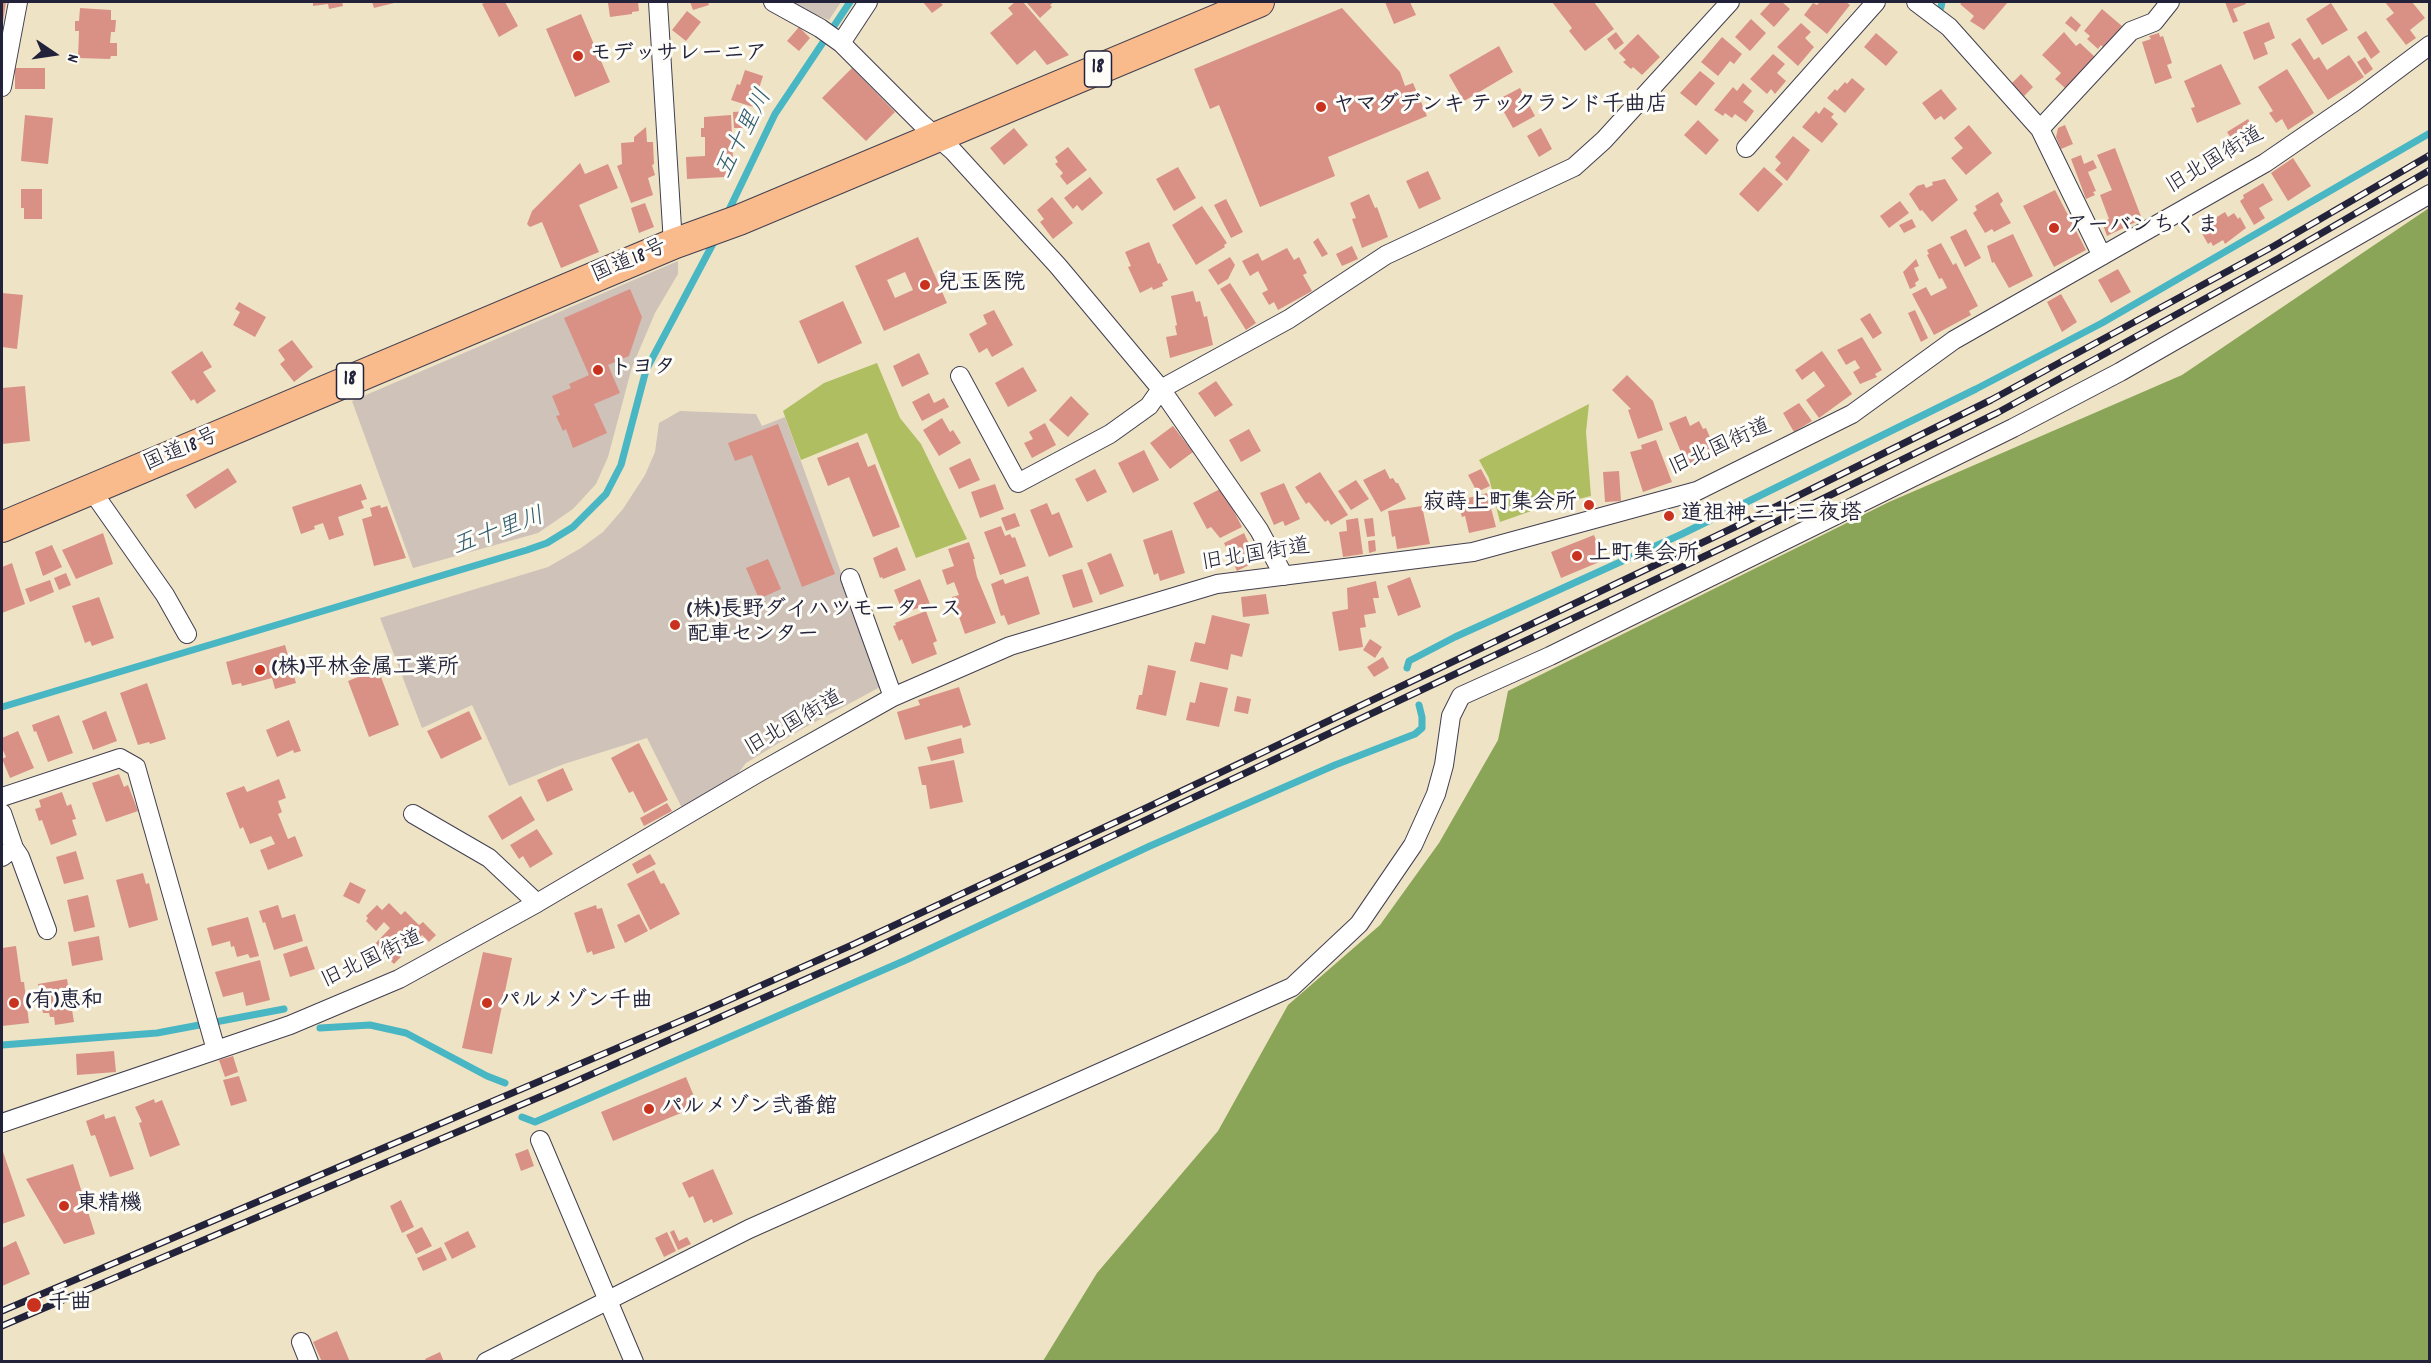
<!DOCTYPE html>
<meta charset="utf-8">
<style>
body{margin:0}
#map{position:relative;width:2431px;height:1363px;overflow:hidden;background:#efe3c5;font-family:Dekko,sans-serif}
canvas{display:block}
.frame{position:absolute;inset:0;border:3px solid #22223b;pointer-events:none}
.north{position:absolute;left:24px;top:24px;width:60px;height:60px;-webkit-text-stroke:4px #fdfcf7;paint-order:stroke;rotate:103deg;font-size:16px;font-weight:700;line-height:24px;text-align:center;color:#22223b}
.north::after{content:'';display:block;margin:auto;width:21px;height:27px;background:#22223b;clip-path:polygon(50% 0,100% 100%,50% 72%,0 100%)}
</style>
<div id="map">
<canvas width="2431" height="1363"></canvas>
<div class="frame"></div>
<div class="north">N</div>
</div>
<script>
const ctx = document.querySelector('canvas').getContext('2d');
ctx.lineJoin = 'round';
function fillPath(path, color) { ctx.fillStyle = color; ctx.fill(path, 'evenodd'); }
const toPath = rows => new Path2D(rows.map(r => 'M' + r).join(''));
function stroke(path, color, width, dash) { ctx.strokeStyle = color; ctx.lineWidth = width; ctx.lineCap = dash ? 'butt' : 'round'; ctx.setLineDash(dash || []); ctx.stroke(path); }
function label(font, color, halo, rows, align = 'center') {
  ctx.font = font + ' Dekko,"Klee One",sans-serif'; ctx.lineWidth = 6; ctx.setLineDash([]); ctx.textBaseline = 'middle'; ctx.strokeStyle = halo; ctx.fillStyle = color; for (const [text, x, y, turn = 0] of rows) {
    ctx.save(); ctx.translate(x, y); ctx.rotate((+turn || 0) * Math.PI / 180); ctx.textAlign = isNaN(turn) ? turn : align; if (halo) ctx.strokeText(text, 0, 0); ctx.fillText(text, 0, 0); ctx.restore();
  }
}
fillPath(toPath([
 [786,2,841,2,829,20],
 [678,261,678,274,655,313,632,367,608,457,596,484,573,509,538,533,413,568,352,401],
 [680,411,756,414,762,426,785,417,882,686,802,729,746,763,736,776,682,808,647,738,564,764,509,786,472,705,422,728,380,618,548,567,581,548,603,532,623,509,645,475,655,452,659,423]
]), '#cec2b9');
fillPath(toPath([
 [877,363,900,418,921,444,967,539,916,558,867,433,801,460,783,411,824,383],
 [1589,404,1586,432,1591,496,1537,509,1500,522,1489,478,1479,460]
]), '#aebe61');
fillPath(toPath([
 [2429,208,2429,1361,1043,1361,1097,1273,1218,1131,1288,1005,1380,925,1439,843,1498,740,1508,691,1889,502,2182,375]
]), '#8aa557');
stroke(toPath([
 [1941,7,1942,2],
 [727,214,775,114,850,2],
 [1407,668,1409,661,1455,637,1682,534,1976,389,2102,323,2430,133],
 [2,707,527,550,547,543,573,527,606,494,621,465,646,370,716,238],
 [320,1028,370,1025,406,1033,487,1076,505,1083],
 [2,1045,157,1033,284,1009],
 [522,1117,535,1122,906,960,1150,846,1335,765,1415,734,1422,728,1422,717,1419,705]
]), '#48b6c3', 7);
fillPath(toPath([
 [2,2,6,2,3,22,2,22],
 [313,2,342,2,343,6,329,9,328,4,313,6],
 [372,2,398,2,374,8],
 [486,2,505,2,518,26,499,37,482,4],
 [611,2,638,2,639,11,632,12,632,14,610,17,608,3],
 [690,2,708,2,709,5,693,10],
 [923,2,940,2,943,5,932,13],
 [1015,2,1023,2,1069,55,1047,65,1035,50,1017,65,990,33,1013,14,1008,8],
 [1026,2,1054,2,1050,5,1052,7,1040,18],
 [1385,2,1410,2,1416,15,1394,24],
 [1552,2,1594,2,1614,29,1585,51,1569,31,1572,28],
 [1771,2,1782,2,1790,9,1774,27,1760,14],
 [1820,2,1846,2,1850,5,1827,34,1804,15,1813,3,1817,5],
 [1963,2,2008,2,1984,30,1970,21,1974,16,1960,4],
 [2225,2,2245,2,2246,4,2233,9,2238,21,2233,23],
 [2385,2,2412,2,2425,18,2410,30,2416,38,2406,45,2386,19,2394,13],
 [2331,3,2348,30,2322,45,2306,19],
 [80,8,111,10,111,20,116,20,115,32,111,32,110,43,117,43,117,56,111,56,110,59,78,58,79,31,75,31,75,21,79,21],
 [1342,8,1400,72,1405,86,1413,83,1427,116,1328,157,1335,176,1260,207,1219,105,1210,109,1194,69],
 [2102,9,2122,26,2104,48,2101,45,2098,49,2087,39,2090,36,2084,31],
 [687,11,701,22,686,41,672,30],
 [581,14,610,82,575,97,546,29],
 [2071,16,2081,25,2076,32,2065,23],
 [1751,19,1766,33,1750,51,1735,37],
 [2269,22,2275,38,2264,43,2268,54,2254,60,2243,32],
 [1801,23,1811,32,1805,38,1814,47,1798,66,1777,47],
 [799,27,810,38,799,51,787,41],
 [2366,31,2380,52,2371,59,2357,37],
 [1616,32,1624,43,1615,50,1607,39],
 [2064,32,2076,46,2080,43,2095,57,2065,88,2055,79,2061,73,2042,55],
 [1876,33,1898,52,1886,66,1864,47],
 [2159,33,2160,37,2163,36,2172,63,2167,65,2172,78,2155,84,2142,42,2151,39,2149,36],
 [1638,34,1660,57,1642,75,1633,67,1631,69,1623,62,1626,60,1619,53],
 [1722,37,1742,54,1734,64,1730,61,1718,76,1701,62],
 [2300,38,2314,60,2319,57,2327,70,2349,55,2364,77,2328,100,2291,44],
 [1499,46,1513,72,1464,101,1449,75],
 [1773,54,1785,64,1777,73,1786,81,1775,94,1771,89,1767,94,1750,79],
 [2365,57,2373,69,2365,75,2357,62],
 [2221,64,2241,104,2197,123,2191,108,2195,107,2184,81],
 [15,68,45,68,45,89,15,89],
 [852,68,895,112,866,141,822,98],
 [2287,69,2314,113,2288,130,2282,119,2276,123,2269,113,2273,111,2258,87],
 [745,70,763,76,753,107,731,100,737,84,740,85],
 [1700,71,1715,83,1696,106,1680,93],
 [2021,74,2033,87,2024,96,2012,83],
 [1852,78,1865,89,1845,113,1827,98,1835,89,1837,91,1845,82,1847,84],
 [1743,83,1752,91,1743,102,1754,111,1746,122,1735,114,1732,118,1725,113,1723,116,1714,110,1733,87,1737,91],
 [1520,88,1535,116,1513,128,1497,100],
 [1941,89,1957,109,1944,120,1941,116,1935,120,1922,103],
 [1824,107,1834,114,1831,117,1838,124,1822,143,1802,127,1816,111,1819,114],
 [748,111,749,128,734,128,733,112],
 [25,115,53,118,48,164,21,161],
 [731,115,733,159,725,160,726,177,687,179,686,157,705,156,705,137,701,137,701,128,704,128,704,117],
 [2248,119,2256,133,2249,137,2251,139,2237,147,2227,132],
 [1698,120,1719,140,1706,155,1684,135],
 [1969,125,1992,153,1966,175,1951,158,1963,148,1954,138],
 [2065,125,2073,144,2061,149,2056,137,2058,128],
 [646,127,647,142,653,142,654,164,652,165,655,175,648,178,653,195,631,203,617,166,622,164,621,143,634,142,634,137],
 [1014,128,1028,145,1004,165,990,148],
 [1541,128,1552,149,1539,157,1527,136],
 [1793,136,1810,150,1787,181,1775,170,1781,163,1775,157],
 [1068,147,1087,170,1067,185,1060,176,1063,173,1055,164,1058,162,1055,157],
 [2115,148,2142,219,2107,236,2102,222,2109,219,2100,195,2112,190,2097,155],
 [2081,155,2084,164,2093,160,2097,168,2088,172,2096,191,2093,192,2095,195,2086,199,2071,159],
 [2293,158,2311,186,2288,201,2271,173],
 [580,163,585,174,608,164,618,188,579,205,599,252,561,268,542,222,530,227,527,224,532,211],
 [1178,167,1196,198,1174,211,1156,179],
 [1764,167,1783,184,1758,212,1739,194],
 [1428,171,1441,199,1419,209,1406,181],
 [1090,177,1103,193,1082,211,1077,205,1073,209,1064,198],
 [1945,179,1958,200,1932,222,1922,210,1920,211,1909,194,1917,186,1924,184,1926,188,1933,185,1932,182],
 [2263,183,2273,200,2259,208,2265,218,2254,225,2240,201,2244,198,2243,195],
 [21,189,42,189,42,219,24,219,24,208,21,208],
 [2055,190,2086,250,2054,267,2023,206],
 [1998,192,2003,201,2000,204,2011,223,1994,232,1992,229,1985,233,1973,213,1977,210,1975,206],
 [1369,194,1375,208,1377,207,1388,237,1362,248,1352,219,1356,218,1350,203],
 [1052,197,1073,223,1053,239,1040,222,1044,219,1037,210],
 [1226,199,1243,232,1231,238,1214,205],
 [1900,201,1909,213,1889,228,1880,216],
 [645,203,654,227,639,233,631,208],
 [1202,206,1227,243,1224,245,1225,247,1196,265,1172,225],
 [2225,212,2228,217,2234,213,2238,219,2240,217,2246,228,2225,244,2223,240,2213,246,2211,242,2208,244,2200,230,2204,228,2202,226],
 [1912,219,1916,227,1904,233,1899,225],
 [1966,229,1981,258,1965,267,1950,237],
 [2013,234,2033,276,2009,288,1994,262,1992,263,1987,246],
 [918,237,947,303,884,331,855,266],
 [905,272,913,290,895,298,887,280],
 [1318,238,1328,254,1322,257,1313,242],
 [1149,242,1158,264,1160,263,1168,280,1162,283,1163,286,1153,290,1152,287,1140,293,1128,267,1131,266,1125,252],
 [1941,243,1953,265,1956,263,1978,306,1969,311,1971,315,1934,335,1912,294,1926,287,1931,296,1947,288,1942,278,1939,279,1927,255,1929,254,1927,250],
 [1352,246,1358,259,1342,266,1336,254],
 [1287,248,1294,260,1299,257,1307,273,1303,275,1312,291,1278,310,1274,302,1269,305,1262,293,1268,290,1258,271,1250,276,1242,261,1258,253,1262,261],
 [1230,257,1235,265,1228,279,1218,285,1208,270],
 [1916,259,1919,266,1914,268,1919,280,1915,283,1916,286,1910,289,1903,272],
 [2118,269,2131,292,2111,303,2098,280],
 [1230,283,1256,323,1246,330,1220,289],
 [630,289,642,317,629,356,608,365,620,393,594,404,607,433,573,448,566,429,563,431,556,416,560,415,552,396,571,388,569,384,589,375,564,318],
 [1193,291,1196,302,1200,301,1204,317,1207,316,1213,345,1170,358,1166,337,1177,335,1175,326,1177,325,1171,296],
 [2,293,23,295,17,349,2,347],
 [2061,294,2077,322,2062,332,2047,302],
 [843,301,862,343,818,364,799,321],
 [239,302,266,317,255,337,233,325,240,312,235,309],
 [994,310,1013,345,992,357,987,348,979,353,969,334,987,324,983,315],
 [1915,310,1928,338,1921,342,1908,313],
 [1870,313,1882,333,1873,339,1860,319],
 [1862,337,1882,370,1875,374,1877,377,1860,384,1853,372,1860,368,1855,360,1846,365,1837,350],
 [292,340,313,367,294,382,280,364,285,360,278,350],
 [202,351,212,367,203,372,216,391,197,404,194,399,191,401,171,372],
 [1822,351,1852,394,1819,418,1806,400,1825,386,1814,371,1802,380,1795,370],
 [919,353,929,374,902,387,893,366],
 [1023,367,1037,391,1008,407,995,383],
 [1627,375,1653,401,1663,430,1638,439,1628,410,1631,409,1612,390],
 [1216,381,1233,405,1215,417,1198,393],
 [25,386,30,441,2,444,2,388],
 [929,393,934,403,944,398,949,407,922,421,912,402],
 [1071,396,1089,414,1068,437,1049,420],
 [1799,403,1812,421,1794,432,1783,413],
 [1686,416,1690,426,1699,421,1703,429,1706,428,1718,456,1688,469,1669,423],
 [942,418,950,432,953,430,961,443,939,456,923,430],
 [1045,423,1056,445,1032,458,1024,443,1033,439,1029,432],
 [778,424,835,574,802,587,752,455,735,461,728,443],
 [1173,426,1193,452,1170,469,1150,443],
 [1249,429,1261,451,1241,462,1229,440],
 [1656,440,1672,482,1643,492,1630,452,1642,449,1641,445],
 [858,442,868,467,875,464,900,527,873,537,849,477,828,486,817,458],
 [1144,450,1159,480,1133,493,1118,463],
 [970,458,980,480,959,489,949,468],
 [228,468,237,482,195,509,186,495],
 [1095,469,1107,492,1087,502,1075,479],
 [1385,469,1390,479,1393,478,1396,483,1398,483,1406,499,1381,512,1363,480],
 [1481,469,1490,486,1477,492,1468,475],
 [1619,471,1621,501,1605,502,1603,472],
 [1320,472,1348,515,1331,525,1328,520,1325,522,1309,502,1306,504,1295,487],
 [1356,480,1369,499,1351,510,1338,491],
 [1284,483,1300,519,1285,526,1283,521,1274,525,1260,493],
 [361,484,367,499,361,501,364,508,338,517,344,535,329,540,323,523,314,526,315,529,301,534,292,507],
 [995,484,1004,509,980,518,971,492],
 [1222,488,1242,527,1220,538,1211,527,1207,529,1193,503],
 [1487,493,1496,527,1469,533,1465,516,1462,517,1457,501],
 [1047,503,1052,515,1059,512,1073,547,1049,557,1030,510],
 [380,505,381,508,387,506,406,558,374,566,362,519,372,516,370,508],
 [1422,506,1430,544,1397,549,1395,536,1392,537,1388,511],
 [1015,513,1020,526,1006,531,1001,518],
 [1358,518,1363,554,1343,557,1339,532,1347,531,1346,520],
 [1373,518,1375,536,1367,537,1364,519],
 [1001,526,1005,536,1010,534,1012,538,1015,537,1026,566,1000,575,984,532],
 [1172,530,1185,573,1160,581,1158,573,1154,575,1143,540],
 [103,533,113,564,76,579,62,550],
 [1244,533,1249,544,1253,542,1261,559,1237,571,1224,543],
 [1594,535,1604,560,1561,578,1551,552],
 [1375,540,1376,551,1369,553,1368,541],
 [969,542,975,559,973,559,977,577,996,623,965,634,952,597,959,595,954,582,947,585,942,570,954,566,948,549],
 [52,545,62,567,43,576,35,552],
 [897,547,906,570,883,579,882,577,880,578,873,558],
 [1111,553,1124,586,1100,595,1087,563],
 [768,559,781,589,759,599,746,568],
 [12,563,25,604,2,613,2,567],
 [1082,569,1093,602,1073,608,1062,575],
 [66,573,71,585,59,590,54,578],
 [1028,576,1040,614,1008,625,1004,615,1001,616,991,584,1003,579,1005,584],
 [1410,577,1421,607,1398,616,1387,586],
 [920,579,930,604,903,613,894,590],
 [50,580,54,592,30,602,25,589],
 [1376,581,1379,598,1373,598,1376,613,1364,615,1366,627,1360,628,1363,647,1339,651,1332,612,1348,609,1347,588],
 [1266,594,1269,614,1243,617,1241,597],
 [99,597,114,638,92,646,90,641,85,643,72,606],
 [926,611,937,641,933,643,937,654,912,664,902,639,899,641,893,626,896,625,895,623],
 [1212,615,1250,624,1242,657,1231,654,1228,670,1190,661,1195,642,1205,644],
 [1370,639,1382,647,1375,658,1363,650],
 [285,645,296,683,275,689,272,678,242,686,241,683,232,685,226,662],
 [1383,657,1389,668,1374,677,1367,667],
 [1148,665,1176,671,1166,716,1136,709,1139,695,1142,695],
 [378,669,399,725,369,737,348,681],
 [1200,682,1228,688,1219,727,1186,720,1190,702,1195,703],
 [147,683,166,739,150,744,149,742,138,745,120,693],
 [959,687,971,725,963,728,962,725,905,740,897,712,920,705,918,700],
 [1237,696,1251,699,1248,714,1234,711],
 [106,711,117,741,93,750,82,721],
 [469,711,482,739,441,759,427,731],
 [59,715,73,753,48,762,36,731,34,732,32,725],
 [289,720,301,751,294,753,293,750,277,757,266,730],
 [18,731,34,768,10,778,2,759,6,757,2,748,2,738],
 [961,738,964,753,931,761,927,747],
 [639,743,668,800,644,813,633,791,629,793,611,758],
 [954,760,963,802,930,809,926,785,922,785,918,767],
 [563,768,573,790,547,802,537,780],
 [119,774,124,787,128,785,138,811,106,822,92,783],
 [279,779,286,798,278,801,282,812,278,814,288,839,295,836,303,856,268,870,260,850,275,844,271,836,250,844,243,827,240,829,226,793,244,786,247,792],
 [62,792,67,806,71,804,76,819,72,820,77,835,51,845,42,820,39,821,35,809,41,807,39,800],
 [521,796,535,820,502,840,488,816],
 [667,803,672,811,644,826,640,818],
 [537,829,553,854,530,868,523,856,519,859,510,845],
 [76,851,84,879,64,884,56,857],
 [650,854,656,864,637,874,632,864],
 [654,870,661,884,664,883,680,914,650,930,627,884],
 [143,873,146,884,149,883,158,920,129,928,116,880],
 [350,882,366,890,359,904,343,896],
 [88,895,95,927,74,932,67,900],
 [389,903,401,915,405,911,419,925,423,922,436,935,429,942,422,935,394,964,374,945,390,928,384,922,376,931,366,921,368,918,366,916,377,905,382,910],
 [278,905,282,918,295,914,303,941,274,950,265,922,263,923,259,911],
 [596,905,597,909,602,908,615,948,593,955,592,951,587,953,574,913],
 [639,914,648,931,625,943,617,925],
 [248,917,259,956,250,958,248,954,237,957,234,946,231,947,230,941,212,946,207,928],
 [99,936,103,960,72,966,68,942],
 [16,946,21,982,24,982,29,1023,2,1026,2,948],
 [307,946,315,969,290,977,283,954],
 [483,952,512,958,492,1054,462,1048],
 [260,960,270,1000,246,1006,243,992,223,997,215,972],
 [67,979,74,1022,55,1025,54,1017,50,1017,49,1013,43,1013,38,984],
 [114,1051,116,1072,77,1075,76,1054],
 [233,1056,238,1072,225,1077,219,1060],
 [239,1076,247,1101,231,1106,223,1080],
 [686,1077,698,1106,613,1141,601,1112],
 [154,1099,155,1103,162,1100,180,1145,150,1157,139,1123,142,1122,135,1107],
 [104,1114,105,1119,115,1116,134,1169,110,1177,95,1135,91,1136,86,1121],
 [2,1149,25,1216,2,1224],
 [528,1149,534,1166,521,1171,515,1154],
 [73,1164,95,1234,64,1244,26,1179],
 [713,1169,733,1214,713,1223,712,1219,704,1223,693,1196,689,1198,682,1183],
 [401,1200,414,1227,402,1233,390,1206],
 [422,1227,432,1246,416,1254,406,1235],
 [674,1230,679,1241,687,1237,691,1244,678,1250,670,1232],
 [468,1231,476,1247,452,1259,444,1243],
 [667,1232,676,1251,664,1257,655,1238],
 [16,1241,30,1274,2,1286,2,1248],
 [441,1247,447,1260,423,1271,417,1258],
 [337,1331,350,1362,322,1362,313,1342],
 [440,1352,444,1362,427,1362,425,1359]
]), '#d99186');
const minor = toPath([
 [658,2,673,244],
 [773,2,820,28,841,43],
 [868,2,841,43,922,124,953,151,1058,266,1161,389,1259,530,1284,576],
 [1916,2,1949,27,2040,129,2102,256],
 [2,87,18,2],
 [2040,129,2131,31,2154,22,2170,2],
 [1746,148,1876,2],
 [960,376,1018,483,1110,434,1149,406,1161,389,1289,319,1386,255,1574,167,1604,140,1730,2],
 [92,491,165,595,187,634],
 [850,578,893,697],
 [2,797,120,758,136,767,216,1050],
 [2,813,14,848,2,857],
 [413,814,489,858,537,903],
 [14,848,20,857,47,930],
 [2,1123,290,1025,399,979,537,903,758,773,893,697,1010,646,1217,584,1473,552,1697,491,1852,414,1954,340,2265,163,2354,102,2430,45],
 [540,1140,634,1362],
 [301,1342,309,1362],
 [486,1362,749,1229,1292,987,1359,924,1413,845,1436,794,1444,765,1451,716,1461,696,1550,656,2013,428,2120,372,2430,194]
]);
const trunk = toPath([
 [2,527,673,244,739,220,1259,2]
]);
stroke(minor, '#413f50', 20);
stroke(trunk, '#413f50', 32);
stroke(minor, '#fff', 18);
stroke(trunk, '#fabb8c', 30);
const rail = toPath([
 [2,1311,704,1011,852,945,1146,808,1735,527,1991,400,2274,246,2430,155],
 [2,1326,563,1087,858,956,1739,540,1997,413,2279,258,2430,170]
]);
stroke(rail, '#22223b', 7);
stroke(rail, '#fdfcf7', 4.5, [14]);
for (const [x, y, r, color] of [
 [578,56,6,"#c8321e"],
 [1321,107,6,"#c8321e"],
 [2054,228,6,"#c8321e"],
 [925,285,6,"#c8321e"],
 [598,370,6,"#c8321e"],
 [1589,505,6,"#c8321e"],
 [1669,516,6,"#c8321e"],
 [1577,556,6,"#c8321e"],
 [675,625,6,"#c8321e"],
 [260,670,6,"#c8321e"],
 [14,1003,6,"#c8321e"],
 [487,1003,6,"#c8321e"],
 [649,1109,6,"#c8321e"],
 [64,1206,6,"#c8321e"],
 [34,1305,8,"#c8321e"]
]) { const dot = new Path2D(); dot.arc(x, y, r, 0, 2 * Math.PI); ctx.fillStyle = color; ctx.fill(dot); stroke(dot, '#fdfcf7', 2); }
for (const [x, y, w] of [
 [1098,69,27],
 [350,381,27]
]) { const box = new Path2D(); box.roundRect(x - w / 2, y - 18, w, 36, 4.5); ctx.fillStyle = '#fdfcf7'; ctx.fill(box); stroke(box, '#22223b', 1.5); }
label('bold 21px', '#22223b', null, [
 ["18",1098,69],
 ["18",350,381]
]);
label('bold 22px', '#22223b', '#fdfcf7', [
 ["モデッサレーニア",590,56],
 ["ヤマダデンキ テックランド千曲店",1333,107],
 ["アーバンちくま",2066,228],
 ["兒玉医院",937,285],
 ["トヨタ",610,370],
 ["寂蒔上町集会所",1577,505,"right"],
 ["道祖神 二十三夜塔",1681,516],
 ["上町集会所",1589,556],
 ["(株)長野ダイハツモータース",687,612],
 ["配車センター",687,637],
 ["(株)平林金属工業所",272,670],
 ["(有)恵和",26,1003],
 ["パルメゾン千曲",499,1003],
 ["パルメゾン弐番館",661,1109],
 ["東精機",76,1206],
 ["千曲",48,1305]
], 'left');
label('22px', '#22223b', '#fdfcf7', [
 ["旧北国街道",2216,162,-31],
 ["国道18号",630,263,-23],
 ["旧北国街道",1721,449,-24],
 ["国道18号",182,452,-23],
 ["旧北国街道",1256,557,-9],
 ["旧北国街道",795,725,-30],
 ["旧北国街道",373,961,-25]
]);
label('italic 24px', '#315d71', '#fdfcf7', [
 ["五十里川",746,135,-63],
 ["五十里川",499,534,-20]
]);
</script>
